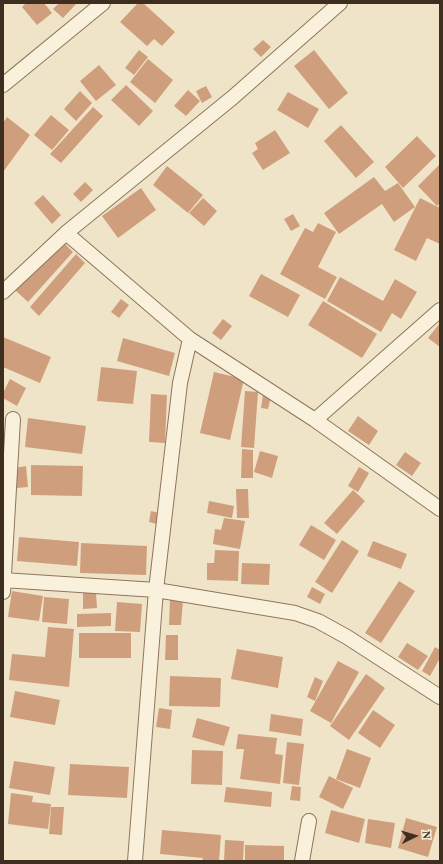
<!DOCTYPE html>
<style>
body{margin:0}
#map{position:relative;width:443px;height:864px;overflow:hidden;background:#f0e4c8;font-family:"Times New Roman",serif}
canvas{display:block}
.frame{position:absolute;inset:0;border:4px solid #3d2e20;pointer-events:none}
.north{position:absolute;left:395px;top:816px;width:40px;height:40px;-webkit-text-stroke:3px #f7eed8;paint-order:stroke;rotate:85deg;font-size:11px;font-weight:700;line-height:16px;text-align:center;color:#3d2e20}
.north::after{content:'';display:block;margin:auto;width:14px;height:18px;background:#3d2e20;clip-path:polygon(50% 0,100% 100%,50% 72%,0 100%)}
</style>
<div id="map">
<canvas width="443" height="864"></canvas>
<div class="frame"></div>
<div class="north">N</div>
</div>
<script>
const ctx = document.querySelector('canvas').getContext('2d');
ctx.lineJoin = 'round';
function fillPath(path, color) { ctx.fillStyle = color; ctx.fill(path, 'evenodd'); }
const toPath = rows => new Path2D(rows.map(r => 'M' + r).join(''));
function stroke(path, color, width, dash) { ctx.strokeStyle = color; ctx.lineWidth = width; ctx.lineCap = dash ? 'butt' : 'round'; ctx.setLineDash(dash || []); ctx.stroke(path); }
fillPath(toPath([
 [26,3,44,3,52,13,37,25,22,7],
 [59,3,77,3,63,18,53,9],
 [138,3,143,3,175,32,162,46,154,39,147,46,120,22],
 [263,40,271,47,261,57,253,49],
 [139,50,148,57,134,75,125,68],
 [314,50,348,93,329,109,294,66],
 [148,59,173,80,155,103,130,82],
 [99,65,116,85,96,101,80,81],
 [126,85,153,111,139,126,111,100],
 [206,86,212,97,202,103,196,91],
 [188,90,200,101,186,116,174,106],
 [80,91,92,103,76,121,64,109],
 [288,92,319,109,308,128,277,110],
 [93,107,103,116,61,163,50,154],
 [51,115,69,130,52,150,34,135],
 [7,117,30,135,3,172,3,123],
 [341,125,374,162,356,178,324,141],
 [275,130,290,153,263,170,252,153,258,149,255,143],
 [417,136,436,156,403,188,385,167],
 [440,164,440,203,437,206,418,186],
 [167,166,203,195,188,213,153,185],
 [374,177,385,191,398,183,415,207,394,222,382,204,339,234,324,213],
 [85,182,93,190,81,202,73,194],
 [141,188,156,210,118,238,102,216],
 [43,195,61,215,52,224,34,203],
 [203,198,217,211,204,226,189,213],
 [420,198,440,208,440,244,427,238,416,261,394,250],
 [293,214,300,226,291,231,284,219],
 [318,223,336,232,318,267,337,277,325,299,280,274,305,228,313,232],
 [61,240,73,252,28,302,15,290],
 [76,254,85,263,39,316,30,307],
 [261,274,300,295,288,317,249,296],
 [340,277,383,301,395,279,417,292,401,319,392,313,381,332,327,301],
 [121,299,129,305,119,318,111,312],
 [323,301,377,334,362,358,308,325],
 [223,319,232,326,221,340,212,333],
 [440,323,440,347,428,338],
 [3,337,51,357,40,383,3,367],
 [123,338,175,353,169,376,117,361],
 [101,367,137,371,133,404,97,401],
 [214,372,244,379,230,440,200,433],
 [10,379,26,388,17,406,3,398,3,393],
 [245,391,258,392,254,448,241,447],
 [151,394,167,395,165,443,149,442],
 [263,395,271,396,268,409,261,408],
 [358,416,378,431,369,445,348,431],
 [28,418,86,426,82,454,25,447],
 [242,449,253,450,253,478,241,478],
 [260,451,278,456,272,478,254,472],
 [405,452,421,463,412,476,396,465],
 [31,465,83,466,82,496,31,495],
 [26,466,28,487,17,488,15,468],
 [359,467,369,473,358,492,348,486],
 [236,489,248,489,249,518,237,518],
 [353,490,365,501,337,534,324,523],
 [209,501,234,506,232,518,207,513],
 [151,511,159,513,157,524,149,522],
 [224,518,245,521,240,549,213,544,215,529,221,530],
 [311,525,336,540,324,560,299,545],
 [19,537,79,542,77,566,17,561],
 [342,540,359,551,332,593,315,582],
 [373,541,407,554,401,569,367,556],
 [81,543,147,546,146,575,80,573],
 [215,550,239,551,238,581,207,580,207,563,214,563],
 [242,563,270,564,269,585,241,584],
 [399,581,415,591,381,643,365,633],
 [312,587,325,594,320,604,307,597],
 [12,591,43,596,39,621,8,617],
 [83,593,96,593,97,608,83,609],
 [44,597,69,599,67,624,42,622],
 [170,599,183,600,181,625,169,625],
 [117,602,142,604,140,632,115,631],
 [111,613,111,626,77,627,77,614],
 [48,627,74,629,69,687,9,680,12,654,45,657],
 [79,633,131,633,131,658,79,658],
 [166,635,178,635,178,660,165,660],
 [407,643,428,656,418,670,398,657],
 [435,647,440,650,440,658,430,676,422,671],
 [237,649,283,657,278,688,231,679],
 [338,661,359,672,331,723,310,711],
 [366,674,385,688,349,740,330,726],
 [170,676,221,678,220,707,169,706],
 [315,677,323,681,315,701,307,697],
 [15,691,60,700,55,725,10,717],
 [159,708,172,710,170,729,156,727],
 [373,710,395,725,380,748,358,733],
 [271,714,303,719,301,736,269,731],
 [197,718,230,727,224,746,192,737],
 [238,734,277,738,275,754,283,755,280,784,240,779,244,749,236,749],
 [287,742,304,744,299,785,283,783],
 [347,749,371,758,360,788,336,779],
 [192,750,223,751,222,785,191,784],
 [14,761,55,767,50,795,9,788],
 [70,764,129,767,127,798,68,795],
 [329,776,353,788,343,809,319,797],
 [292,786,301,787,300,801,290,800],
 [226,787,272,792,271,807,224,802],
 [11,793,33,796,32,802,51,804,48,829,8,824],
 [51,807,64,807,62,835,49,834],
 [331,810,365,819,359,843,325,833],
 [406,818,437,827,428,857,398,848],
 [368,819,395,823,391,848,365,843],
 [162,830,221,835,219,861,202,861,203,858,160,854],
 [225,840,244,841,243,861,224,861],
 [245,845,284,846,284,861,245,861]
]), '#cf9f7d');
const minor = toPath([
 [3,85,103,3],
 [66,233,190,339,315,420,440,509],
 [3,292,66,233,232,98,340,3],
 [315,420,440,310],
 [3,580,156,590,295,613,318,621,347,637,440,697],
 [3,592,13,419],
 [135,861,156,590,180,383,190,339],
 [302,861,309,821]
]);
stroke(minor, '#8d765c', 16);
stroke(minor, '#faf1dc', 14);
</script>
